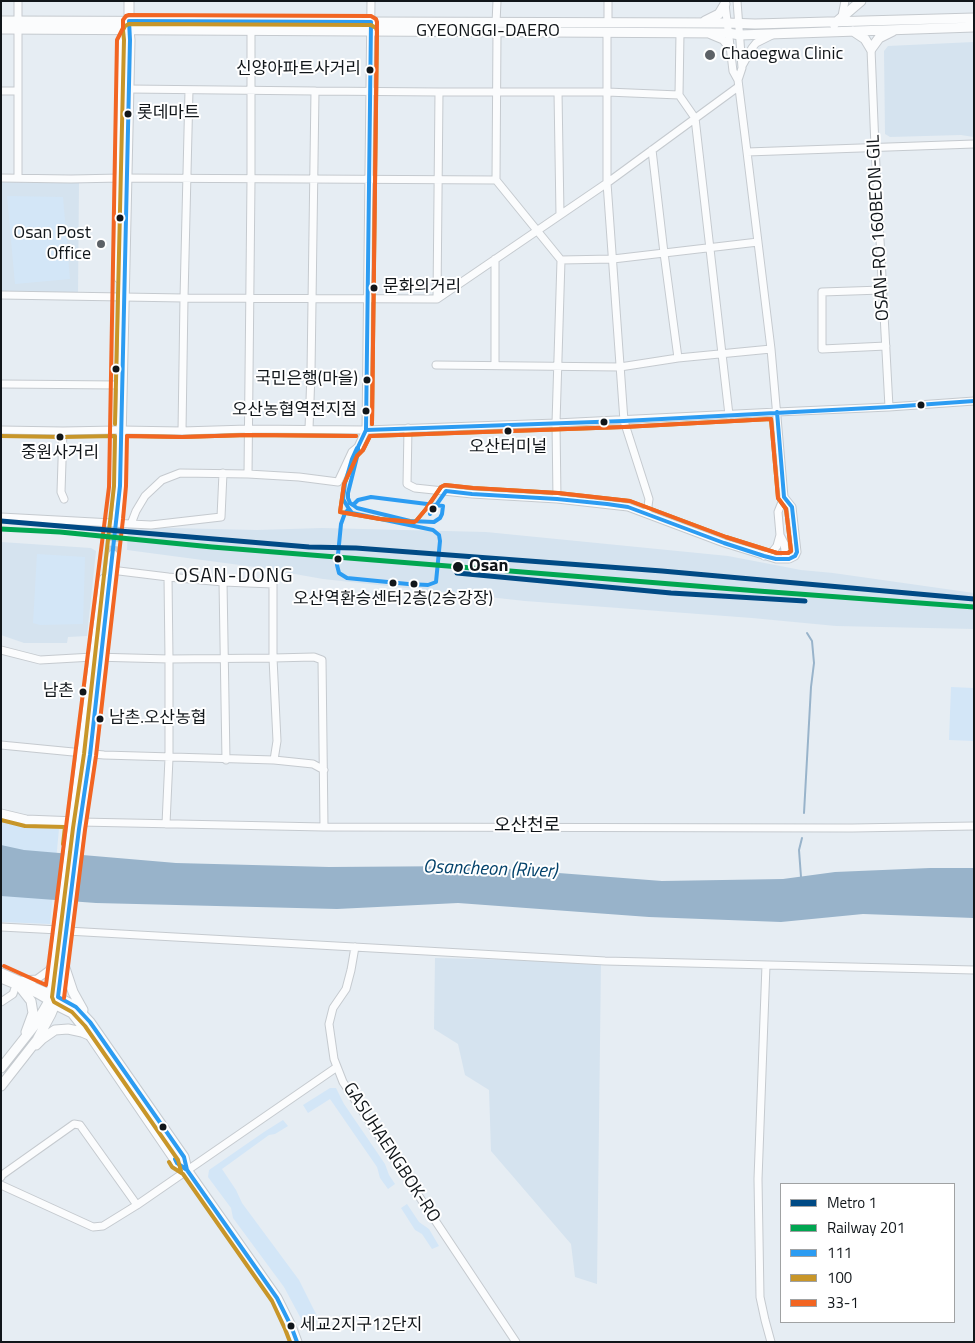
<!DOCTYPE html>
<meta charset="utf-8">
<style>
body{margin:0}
#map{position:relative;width:975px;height:1343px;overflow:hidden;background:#e6edf3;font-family:"Titillium Web",sans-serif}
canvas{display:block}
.frame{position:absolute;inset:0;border:2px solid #11161a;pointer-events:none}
.legend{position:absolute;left:780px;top:1183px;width:175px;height:140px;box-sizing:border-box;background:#fff;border:1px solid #a0a2a3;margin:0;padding:6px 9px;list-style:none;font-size:15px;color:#11161a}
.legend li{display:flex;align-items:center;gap:10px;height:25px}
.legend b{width:25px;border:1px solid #a0a2a3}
</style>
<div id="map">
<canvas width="975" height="1343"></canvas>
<div class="frame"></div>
<ul class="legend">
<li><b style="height:6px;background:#004a85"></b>Metro 1</li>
<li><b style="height:6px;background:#00a651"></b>Railway 201</li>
<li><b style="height:6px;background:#2c9cf2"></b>111</li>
<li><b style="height:6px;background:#c89629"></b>100</li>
<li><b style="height:6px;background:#f26522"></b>33-1</li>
</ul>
</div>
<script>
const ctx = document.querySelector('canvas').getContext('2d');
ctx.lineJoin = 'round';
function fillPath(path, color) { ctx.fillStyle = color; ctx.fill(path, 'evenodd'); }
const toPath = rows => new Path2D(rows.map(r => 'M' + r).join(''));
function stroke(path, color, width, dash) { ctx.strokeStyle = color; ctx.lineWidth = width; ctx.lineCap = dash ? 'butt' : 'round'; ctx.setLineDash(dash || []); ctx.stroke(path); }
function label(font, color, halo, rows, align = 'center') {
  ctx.font = font + ' "Titillium Web","Noto Sans KR",sans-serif'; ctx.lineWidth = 4; ctx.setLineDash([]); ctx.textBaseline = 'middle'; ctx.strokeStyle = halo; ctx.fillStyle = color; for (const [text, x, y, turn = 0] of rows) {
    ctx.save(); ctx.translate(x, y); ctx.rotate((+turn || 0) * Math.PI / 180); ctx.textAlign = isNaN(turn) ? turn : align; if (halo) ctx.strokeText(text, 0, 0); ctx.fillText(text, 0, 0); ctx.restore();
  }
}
fillPath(toPath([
 [974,42,974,137,961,135,890,137,885,134,884,51,888,46],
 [1,182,79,183,78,294,1,292],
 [128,527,257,530,322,528,486,532,728,556,801,570,833,573,974,593,974,629,836,626,752,618,525,601,323,579,255,567,127,550],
 [1,542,91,548,96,551,87,636,68,637,67,643,24,643,1,635],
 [435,958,601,962,597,1284,575,1277,571,1244,491,1151,489,1090,465,1075,458,1044,434,1029]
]), '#d5e3ef');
fillPath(toPath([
 [7,196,63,197,70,279,15,284],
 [37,554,85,557,83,624,40,625,33,623],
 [951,687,974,688,974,741,949,740],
 [1,820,59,829,50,924,1,922],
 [330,1088,336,1088,344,1104,385,1164,389,1175,395,1184,388,1189,380,1178,377,1167,330,1099,308,1113,303,1105],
 [283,1120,288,1126,275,1134,269,1135,222,1169,236,1190,242,1203,299,1280,319,1320,306,1328,284,1287,233,1218,231,1208,208,1177,209,1170,264,1132],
 [407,1204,419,1222,429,1229,439,1246,432,1249,422,1234,415,1230,401,1208]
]), '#d3e6f7');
fillPath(toPath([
 [1,845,24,850,176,863,329,867,468,866,662,881,783,879,835,872,930,868,974,868,974,918,863,914,781,922,649,917,458,903,337,909,96,903,1,896]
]), '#98b3ca');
stroke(toPath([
 [804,813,811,687,814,663,812,641,807,633],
 [801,877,799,850,802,838]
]), '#98b3ca', 2);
stroke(toPath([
 [113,555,117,518]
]), '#c6cdd2', 9, [9, 4.5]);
const minor = toPath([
 [737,1,742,68,738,80],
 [725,4,733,71,738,80,747,152,771,349,784,497,778,512,780,535,777,546,773,551,764,556],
 [842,16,845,1],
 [18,21,18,1],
 [496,23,497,1],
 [608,23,608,1],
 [607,33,607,183,624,421,649,499,647,513],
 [680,33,679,95,695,118,729,415],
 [711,35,723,40,730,49],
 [871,49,875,147,889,407],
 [742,66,752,48,756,43,772,35],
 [129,89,315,91],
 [1,91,18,91],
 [439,92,607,92,679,95],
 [558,92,560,215],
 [747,152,974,144],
 [1,178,71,179,121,178,496,180,561,260,556,423,557,499],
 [18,178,18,29],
 [496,180,497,32],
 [561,260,613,259,758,242],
 [882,290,822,292,822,349,886,346],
 [1,295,184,298,437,299,607,183,738,87],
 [678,358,771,349],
 [436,365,620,367,678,358,664,253,652,150],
 [495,365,495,259],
 [1,384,117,385],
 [408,428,407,484,415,488,472,494,557,499,628,507,724,543,776,559,789,559,795,556,797,552,792,507,784,497],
 [309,429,311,372,315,91,439,92,437,299],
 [1,430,63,431,116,430],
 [121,430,182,431,248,429,366,430,556,423,777,412,889,407,974,401],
 [63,431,61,492,64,499],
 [182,431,184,298,189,90],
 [248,474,251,180,251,31],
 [1,517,131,524,136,511,145,496,162,480,180,473,248,474,299,477,338,482,352,452,358,447,366,430,371,1],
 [131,524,151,525,221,517,223,473],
 [780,535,784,543,786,559],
 [111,570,168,577],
 [223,582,226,760],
 [1,650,40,660,93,657,169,659,273,658,273,584,223,582,168,577,169,659,169,758,166,824],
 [1,745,104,755,274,760,313,764,324,770],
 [274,760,277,741,273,658,314,657,322,660,324,827],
 [80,822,324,827,852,828,974,826],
 [1,927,59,930],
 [67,931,605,961,974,970],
 [355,947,351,970,346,989,333,1008,329,1024,334,1059,343,1082,516,1342],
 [766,965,758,1179,760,1297,765,1320,771,1342],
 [1,972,54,995],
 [1,979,37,994,49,1001],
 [23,980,37,979,48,971,55,962],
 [1,1002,13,994,16,985],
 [1,1177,2,1175,74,1124,80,1125,137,1205],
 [1,1185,93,1227,103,1226,137,1205,337,1067]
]);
const major = toPath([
 [1,21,727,23,755,24,974,18],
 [705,21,719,14,725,4],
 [834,24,861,1],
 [1,29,728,33,740,35,974,27],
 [853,31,865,39,871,49,879,38,893,31],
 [119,278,123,40,128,30],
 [117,518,120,486,130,40,129,30,129,1],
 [1,814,26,820,77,822],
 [64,965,73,992,83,1010],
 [20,987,31,1001,33,1013,26,1032],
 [58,997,76,1007,90,1022,184,1157,187,1170],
 [52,1003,72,1013,91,1037,177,1163,187,1170,277,1298,291,1326,297,1342],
 [36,1045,42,1039,55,1030,68,1029,82,1032,89,1035],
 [1,1068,35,1025,49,1001,51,994,104,579],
 [1,1086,37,1040,51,1014,58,997,79,829,90,755,113,555]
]);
stroke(minor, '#c5cacf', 9);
stroke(major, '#c5cacf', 11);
stroke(minor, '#fbfcfd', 7);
stroke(major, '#fbfcfd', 9);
stroke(toPath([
 [366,430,624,421,889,407,974,401],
 [371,497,443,506,442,514,440,518,434,522,410,521,357,508,353,505,358,500,371,497],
 [349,509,352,513,433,530,439,535,440,541,436,582,428,585,408,584,347,578,339,573,337,565,341,524,345,513,349,509],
 [349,509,343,499,345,483,352,459,357,448],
 [430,514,446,491,472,494,557,499,607,504,628,507,724,543,764,556,776,559,789,559,795,556,797,552,792,507,784,497,777,412],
 [175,1159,177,1163,187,1170,277,1298,291,1326,297,1342],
 [187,1170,184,1157,90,1022,76,1007,58,997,79,829,90,755,120,486,130,40,129,21,371,22,366,430,358,447,358,453,348,493,348,498,350,503,353,505]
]), '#2c9cf2', 4);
stroke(toPath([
 [771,419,778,498,786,509,791,551,788,553,777,553,726,537,630,501,558,493,473,488,445,485,441,487,426,509,416,521,414,522,380,519,340,512,344,484,357,456,363,450,370,436,624,427,771,419],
 [115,424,124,40,123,30,125,26,129,24,371,25,376,28,377,31,372,424],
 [1,436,63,437,115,436,114,486,84,754,73,828,52,997,54,1002,72,1012,85,1026,178,1160,181,1171],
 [127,436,182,437,248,435,356,436],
 [1,820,25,826,65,827,63,844],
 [169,1162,172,1167,183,1174,272,1301,285,1329,290,1342]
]), '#c89629', 4);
stroke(toPath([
 [771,419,778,498,786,509,791,551,788,553,777,553,726,537,630,501,558,493,473,488,445,485,441,487,426,509,416,521,414,522,380,519,340,512,344,484,357,456,363,450,370,436,624,427,771,419],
 [4,966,46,985,109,487,117,40,123,28,123,20,126,16,129,15,371,16,376,19,377,22,372,424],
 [64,998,85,830,96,756,123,519,126,486,127,436,182,437,248,435,356,436]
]), '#f26522', 4);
stroke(toPath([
 [1,529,60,532,212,547,758,591,974,607]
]), '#00a651', 5);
stroke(toPath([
 [1,521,309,547,356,548,662,571,974,599],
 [457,573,671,593,805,601]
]), '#004a85', 5);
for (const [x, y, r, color] of [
 [710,55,6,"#5c6166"],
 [370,70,4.5,"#11161a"],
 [128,114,4.5,"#11161a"],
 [120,218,4.5,"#11161a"],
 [101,244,5,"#5c6166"],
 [374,288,4.5,"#11161a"],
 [116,369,4.5,"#11161a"],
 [367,380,4.5,"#11161a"],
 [921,405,4.5,"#11161a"],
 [366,411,4.5,"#11161a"],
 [604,422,4.5,"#11161a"],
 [508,431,4.5,"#11161a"],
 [60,437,4.5,"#11161a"],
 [433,509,4.5,"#11161a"],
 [338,559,4.5,"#11161a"],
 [458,567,6,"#11161a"],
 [393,583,4.5,"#11161a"],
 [414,584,4.5,"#11161a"],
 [83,692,4.5,"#11161a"],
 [100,719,4.5,"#11161a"],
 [163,1127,4.5,"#11161a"],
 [291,1326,4.5,"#11161a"]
]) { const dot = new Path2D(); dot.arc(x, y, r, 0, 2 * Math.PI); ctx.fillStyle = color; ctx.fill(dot); stroke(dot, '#fff', 2); }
label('17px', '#11161a', '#fff', [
 ["신양아파트사거리",361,70],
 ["롯데마트",137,114,"left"],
 ["문화의거리",383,288,"left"],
 ["국민은행(마을)",358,380],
 ["오산농협역전지점",357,411],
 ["오산터미널",508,448,"center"],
 ["중원사거리",60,454,"center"],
 ["오산역환승센터2층(2승강장)",393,600,"center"],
 ["남촌",74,692],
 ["남촌.오산농협",109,719,"left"],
 ["세교2지구12단지",300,1326,"left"]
], 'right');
label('18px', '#11161a', '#fff', [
 ["GYEONGGI-DAERO",488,32],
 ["OSAN-RO 160BEON-GIL",879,228,-93],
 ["오산천로",527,827],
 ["GASUHAENGBOK-RO",391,1153,57]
]);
label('18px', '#11161a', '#fff', [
 ["Chaoegwa Clinic",721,55],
 ["Osan Post",91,234,"right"],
 ["Office",91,255,"right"]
], 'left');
label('bold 18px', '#11161a', '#fff', [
 ["Osan",469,567]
], 'left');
label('italic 19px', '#03426b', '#fff', [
 ["Osancheon (River)",490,870,2]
]);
ctx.letterSpacing = '1px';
label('20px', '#11161a', '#fff', [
 ["OSAN-DONG",234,577]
]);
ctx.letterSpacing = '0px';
</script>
